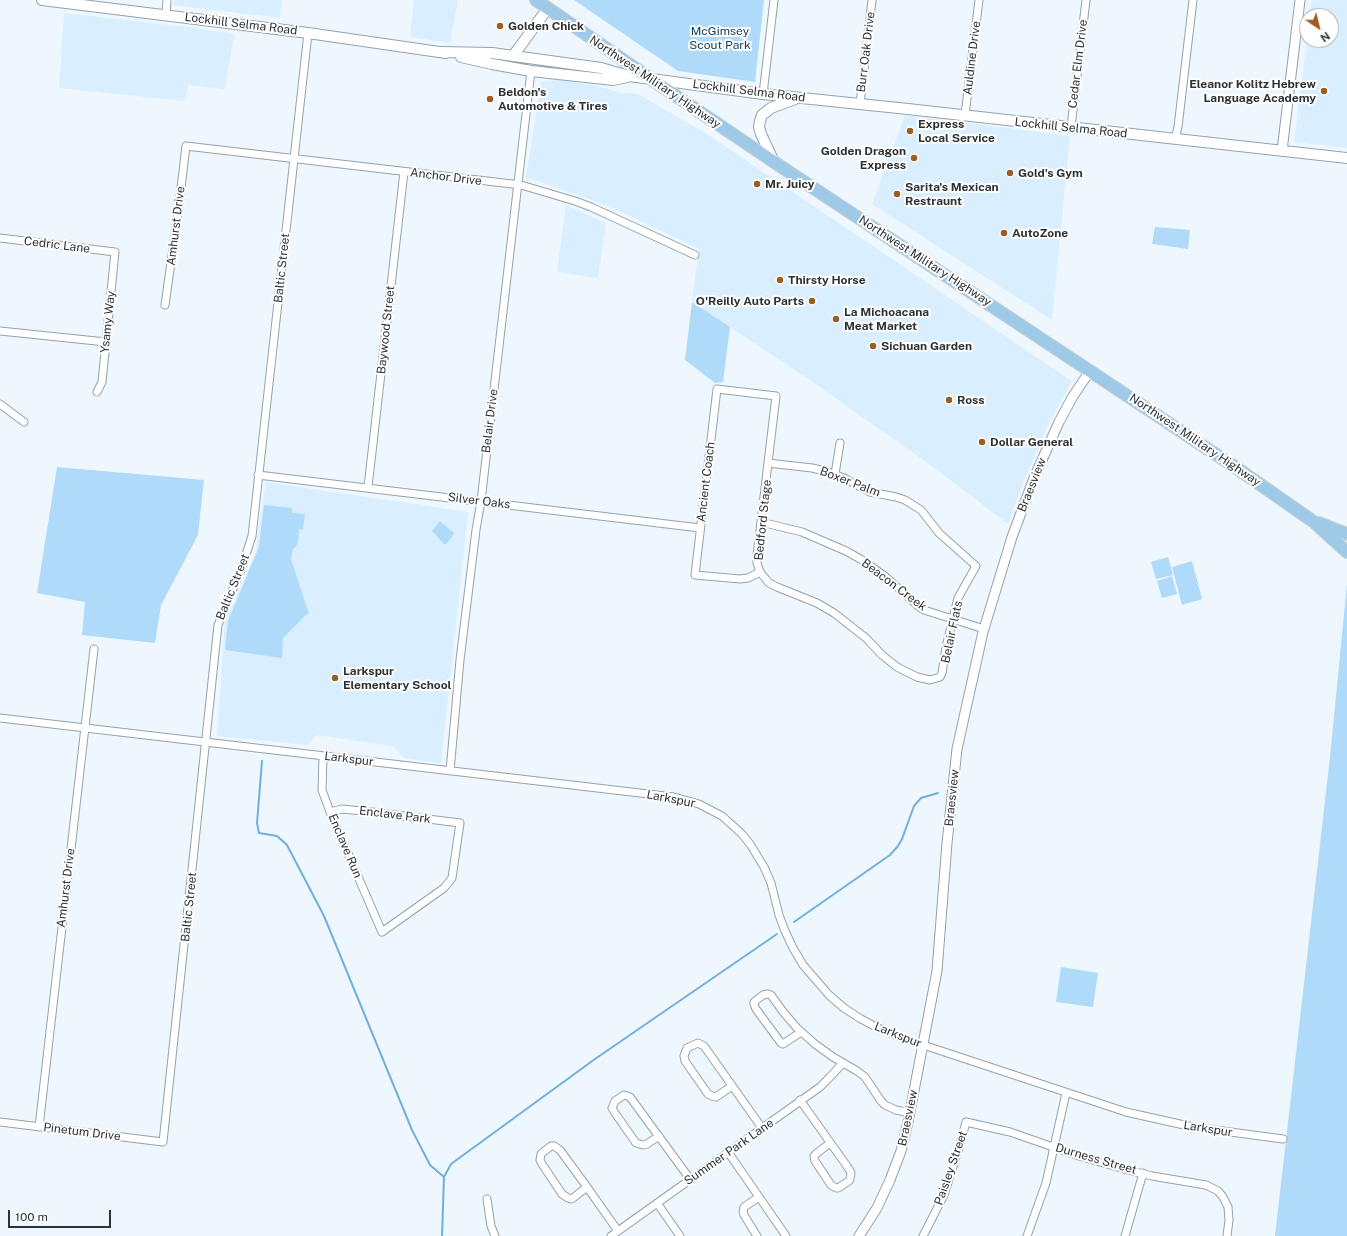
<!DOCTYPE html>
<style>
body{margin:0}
#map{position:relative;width:1347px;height:1236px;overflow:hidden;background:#eef7fe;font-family:"Public Sans",sans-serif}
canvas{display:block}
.north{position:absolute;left:1299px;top:8px;width:40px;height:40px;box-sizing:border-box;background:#fff;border:1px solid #abadaf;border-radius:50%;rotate:145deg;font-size:11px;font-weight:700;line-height:16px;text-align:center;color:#2c3236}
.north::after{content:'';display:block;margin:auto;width:14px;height:18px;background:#9b5e22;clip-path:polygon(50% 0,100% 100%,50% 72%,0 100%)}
.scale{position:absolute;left:8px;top:1210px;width:103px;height:18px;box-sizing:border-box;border:2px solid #2c3236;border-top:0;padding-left:5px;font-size:12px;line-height:14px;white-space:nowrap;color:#2c3236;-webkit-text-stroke:3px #fff;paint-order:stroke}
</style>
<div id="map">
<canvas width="1347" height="1236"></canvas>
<div class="north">N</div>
<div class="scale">100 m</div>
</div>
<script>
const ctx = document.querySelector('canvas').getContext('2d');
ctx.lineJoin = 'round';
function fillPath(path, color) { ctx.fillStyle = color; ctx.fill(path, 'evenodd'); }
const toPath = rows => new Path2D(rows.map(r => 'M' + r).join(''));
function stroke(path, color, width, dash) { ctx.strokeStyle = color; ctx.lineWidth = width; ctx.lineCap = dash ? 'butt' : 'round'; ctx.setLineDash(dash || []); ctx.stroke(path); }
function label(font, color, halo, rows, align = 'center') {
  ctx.font = font + ' "Public Sans",sans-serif'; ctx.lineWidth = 4; ctx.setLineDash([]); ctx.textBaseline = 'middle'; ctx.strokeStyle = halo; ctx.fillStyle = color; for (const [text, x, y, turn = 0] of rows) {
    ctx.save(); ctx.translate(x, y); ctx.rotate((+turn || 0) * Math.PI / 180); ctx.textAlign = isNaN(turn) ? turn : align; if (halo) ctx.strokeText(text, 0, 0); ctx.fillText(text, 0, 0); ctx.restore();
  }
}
fillPath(toPath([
 [174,0,282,0,280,18,173,5],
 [414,0,458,0,450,43,410,37],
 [1312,0,1347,0,1347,148,1294,142,1307,40,1331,40,1331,16,1310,16],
 [64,13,196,28,234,34,225,89,188,85,185,101,59,88],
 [559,80,594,85,622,93,638,94,710,136,1072,381,1050,421,1026,476,1008,524,933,467,817,385,692,302,699,249,609,206,526,177,541,82],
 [905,115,1070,136,1052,320,872,204],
 [566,205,606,223,598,278,557,272],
 [266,482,468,512,441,763,404,758,393,746,316,735,308,745,217,736,225,622,255,555]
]), '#d9efff');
fillPath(toPath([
 [574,0,764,0,755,82,678,71],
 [1155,227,1190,230,1188,249,1152,244],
 [692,302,730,327,723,382,715,383,685,360],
 [57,467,204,480,198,535,161,605,155,643,82,635,85,602,37,593],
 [264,505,292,508,292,513,305,514,303,530,299,529,298,544,293,549,291,559,309,614,306,615,283,638,282,658,225,650,228,621,259,547],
 [440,521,454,533,454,534,446,544,444,544,432,531],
 [1168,557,1173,575,1156,579,1151,562],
 [1192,561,1202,599,1182,605,1172,567],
 [1172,576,1177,594,1162,598,1157,581],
 [1347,584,1347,1236,1275,1236,1330,757],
 [1061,967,1098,973,1093,1007,1056,1002]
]), '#afdafa');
stroke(toPath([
 [262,761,257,823,259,833,277,836,287,845,324,916,412,1130,430,1165,444,1177],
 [794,922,890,855,898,846,902,839,914,806,921,798,938,793],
 [442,1236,444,1177,451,1164,595,1059,777,934]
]), '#72b0db', 2);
const minor = toPath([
 [166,15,167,0],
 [763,94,774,0],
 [860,104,872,0],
 [965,115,979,0],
 [1071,127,1086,0],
 [1175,139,1178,127,1193,0],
 [0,238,115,252,102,382,97,392],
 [165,305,178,213,186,146,521,185,575,201,591,207,695,255],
 [0,331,106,342],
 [0,404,24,422],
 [835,474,840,443],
 [258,475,700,528],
 [368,487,404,172],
 [761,522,802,532,846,551,862,560,886,577,917,605,924,610,984,629],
 [760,572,748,578,740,579,695,575,717,389,776,396,757,555,757,563,760,572,769,583,777,587,817,603,834,613,866,638,882,655,897,667,917,677,930,680,940,677,942,673,946,647,958,598,976,566,939,533,921,510,905,500,896,497,870,492,844,478,825,471,812,468,768,463],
 [0,718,674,797,699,804,722,816,742,834,750,844,764,867,771,883,779,915,785,931,793,948,803,965,829,995,844,1008,861,1019,878,1028,902,1038,1126,1112,1193,1127,1283,1139],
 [323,756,322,790,330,812,382,932,444,888,452,878,460,823,372,812,342,809,330,812],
 [450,771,460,660,476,530,481,501,531,71],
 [801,1032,783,1044,781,1043,756,1009,754,1004,754,1002,763,995,768,994,771,995,784,1013,797,1028,815,1044,833,1057,857,1071,865,1077,881,1101,885,1105,896,1110,910,1113],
 [732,1086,716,1097,712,1096,708,1094,685,1061,684,1056,687,1048,698,1043,704,1046,762,1128],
 [800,1100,849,1169,851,1173,850,1179,849,1181,838,1188,836,1188,831,1185,815,1161,814,1156,817,1153,830,1143],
 [0,1122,163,1142,218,625,241,570,252,536,308,33],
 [39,1127,94,649],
 [659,1136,647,1144,643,1145,636,1143,615,1113,612,1108,615,1101,624,1095,630,1097,690,1179],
 [728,1152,786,1236],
 [587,1187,573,1198,571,1199,568,1198,562,1194,542,1164,540,1160,541,1154,551,1146,554,1146,560,1150,587,1187,618,1231],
 [487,1199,491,1226,495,1236],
 [657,1203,680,1236],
 [611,1236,820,1087,829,1078,843,1063],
 [757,1236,744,1215,743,1211,744,1207,759,1197],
 [923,1236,944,1195,959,1148,966,1122,1010,1132,1079,1156,1128,1170,1152,1176,1206,1185,1218,1191,1223,1197,1228,1207,1229,1220,1227,1236],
 [1027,1236,1046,1183,1066,1093],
 [1125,1236,1143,1173]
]);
const tertiary = toPath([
 [1282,151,1300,0],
 [859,1236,877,1208,890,1180,901,1151,908,1122,937,971,947,843,957,749,983,632,1012,537,1034,478,1059,422,1073,396,1090,371]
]);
const secondary = toPath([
 [42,0,308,33,446,53],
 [440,52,492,53,601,68,629,76,763,94,908,109,1347,158],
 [513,56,548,8],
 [461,57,492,64,531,71,613,80,627,77],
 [774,162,761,134,759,127,760,121,762,115,771,108,795,99]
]);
const primary = toPath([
 [536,0,651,79,774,162,1238,469,1314,522,1347,552],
 [1319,523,1347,534]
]);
stroke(minor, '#94a2ac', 9);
stroke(tertiary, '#94a2ac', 11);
stroke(secondary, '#94a2ac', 12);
stroke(primary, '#d1d2d3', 14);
stroke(minor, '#fff', 7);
stroke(tertiary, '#fff', 9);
stroke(secondary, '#fff', 10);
stroke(primary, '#9ecae8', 12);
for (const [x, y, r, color] of [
 [500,26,4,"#9b5e22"],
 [1324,91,4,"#9b5e22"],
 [490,99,4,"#9b5e22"],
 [910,131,4,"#9b5e22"],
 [914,158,4,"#9b5e22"],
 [1010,173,4,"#9b5e22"],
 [757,184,4,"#9b5e22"],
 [897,194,4,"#9b5e22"],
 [1004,233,4,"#9b5e22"],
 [780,280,4,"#9b5e22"],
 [812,301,4,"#9b5e22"],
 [836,319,4,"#9b5e22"],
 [873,346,4,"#9b5e22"],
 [949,400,4,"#9b5e22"],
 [982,442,4,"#9b5e22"],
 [335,678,4,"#9b5e22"]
]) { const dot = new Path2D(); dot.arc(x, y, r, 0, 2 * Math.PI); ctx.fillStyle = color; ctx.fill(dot); stroke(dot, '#fff', 1.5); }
label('12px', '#2c3236', '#fff', [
 ["Lockhill Selma Road",241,24,7],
 ["Burr Oak Drive",866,52,-83],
 ["Auldine Drive",972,58,-83],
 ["Cedar Elm Drive",1078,64,-83],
 ["Northwest Military Highway",655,82,34],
 ["Lockhill Selma Road",749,91,7],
 ["Lockhill Selma Road",1071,128,6],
 ["Anchor Drive",446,177,7],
 ["Amhurst Drive",176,226,-83],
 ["Cedric Lane",57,245,7],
 ["Northwest Military Highway",925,261,33],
 ["Baltic Street",282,268,-84],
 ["Ysamy Way",108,322,-84],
 ["Baywood Street",386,330,-84],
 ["Belair Drive",490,421,-83],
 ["Northwest Military Highway",1195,440,34],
 ["Ancient Coach",706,482,-83],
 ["Boxer Palm",850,482,21],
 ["Braesview",1032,485,-68],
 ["Silver Oaks",479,501,7],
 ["Bedford Stage",763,520,-84],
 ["Beacon Creek",894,585,37],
 ["Baltic Street",233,587,-68],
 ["Belair Flats",952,632,-78],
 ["Larkspur",349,759,7],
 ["Braesview",952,798,-84],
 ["Larkspur",671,799,11],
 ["Enclave Park",395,815,7],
 ["Enclave Run",345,846,67],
 ["Amhurst Drive",66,888,-83],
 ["Baltic Street",189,907,-84],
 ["Larkspur",898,1035,22],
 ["Braesview",908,1118,-78],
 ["Larkspur",1208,1129,9],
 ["Pinetum Drive",82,1132,7],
 ["Summer Park Lane",729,1152,-35],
 ["Durness Street",1096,1159,16],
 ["Paisley Street",951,1168,-71]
]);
label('bold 12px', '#2c3236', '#fff', [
 ["Golden Chick",508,26],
 ["Eleanor Kolitz Hebrew",1316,84,"right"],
 ["Language Academy",1316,98,"right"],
 ["Beldon's",498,92],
 ["Automotive & Tires",498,106],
 ["Express",918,124],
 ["Local Service",918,138],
 ["Golden Dragon",906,151,"right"],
 ["Express",906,165,"right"],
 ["Gold's Gym",1018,173],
 ["Mr. Juicy",765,184],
 ["Sarita's Mexican",905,187],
 ["Restraunt",905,201],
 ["AutoZone",1012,233],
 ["Thirsty Horse",788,280],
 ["O'Reilly Auto Parts",804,301,"right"],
 ["La Michoacana",844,312],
 ["Meat Market",844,326],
 ["Sichuan Garden",881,346],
 ["Ross",957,400],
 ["Dollar General",990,442],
 ["Larkspur",343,671],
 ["Elementary School",343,685]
], 'left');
label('12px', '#0b3c5a', '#fff', [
 ["McGimsey",720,31],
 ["Scout Park",720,45]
]);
</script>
